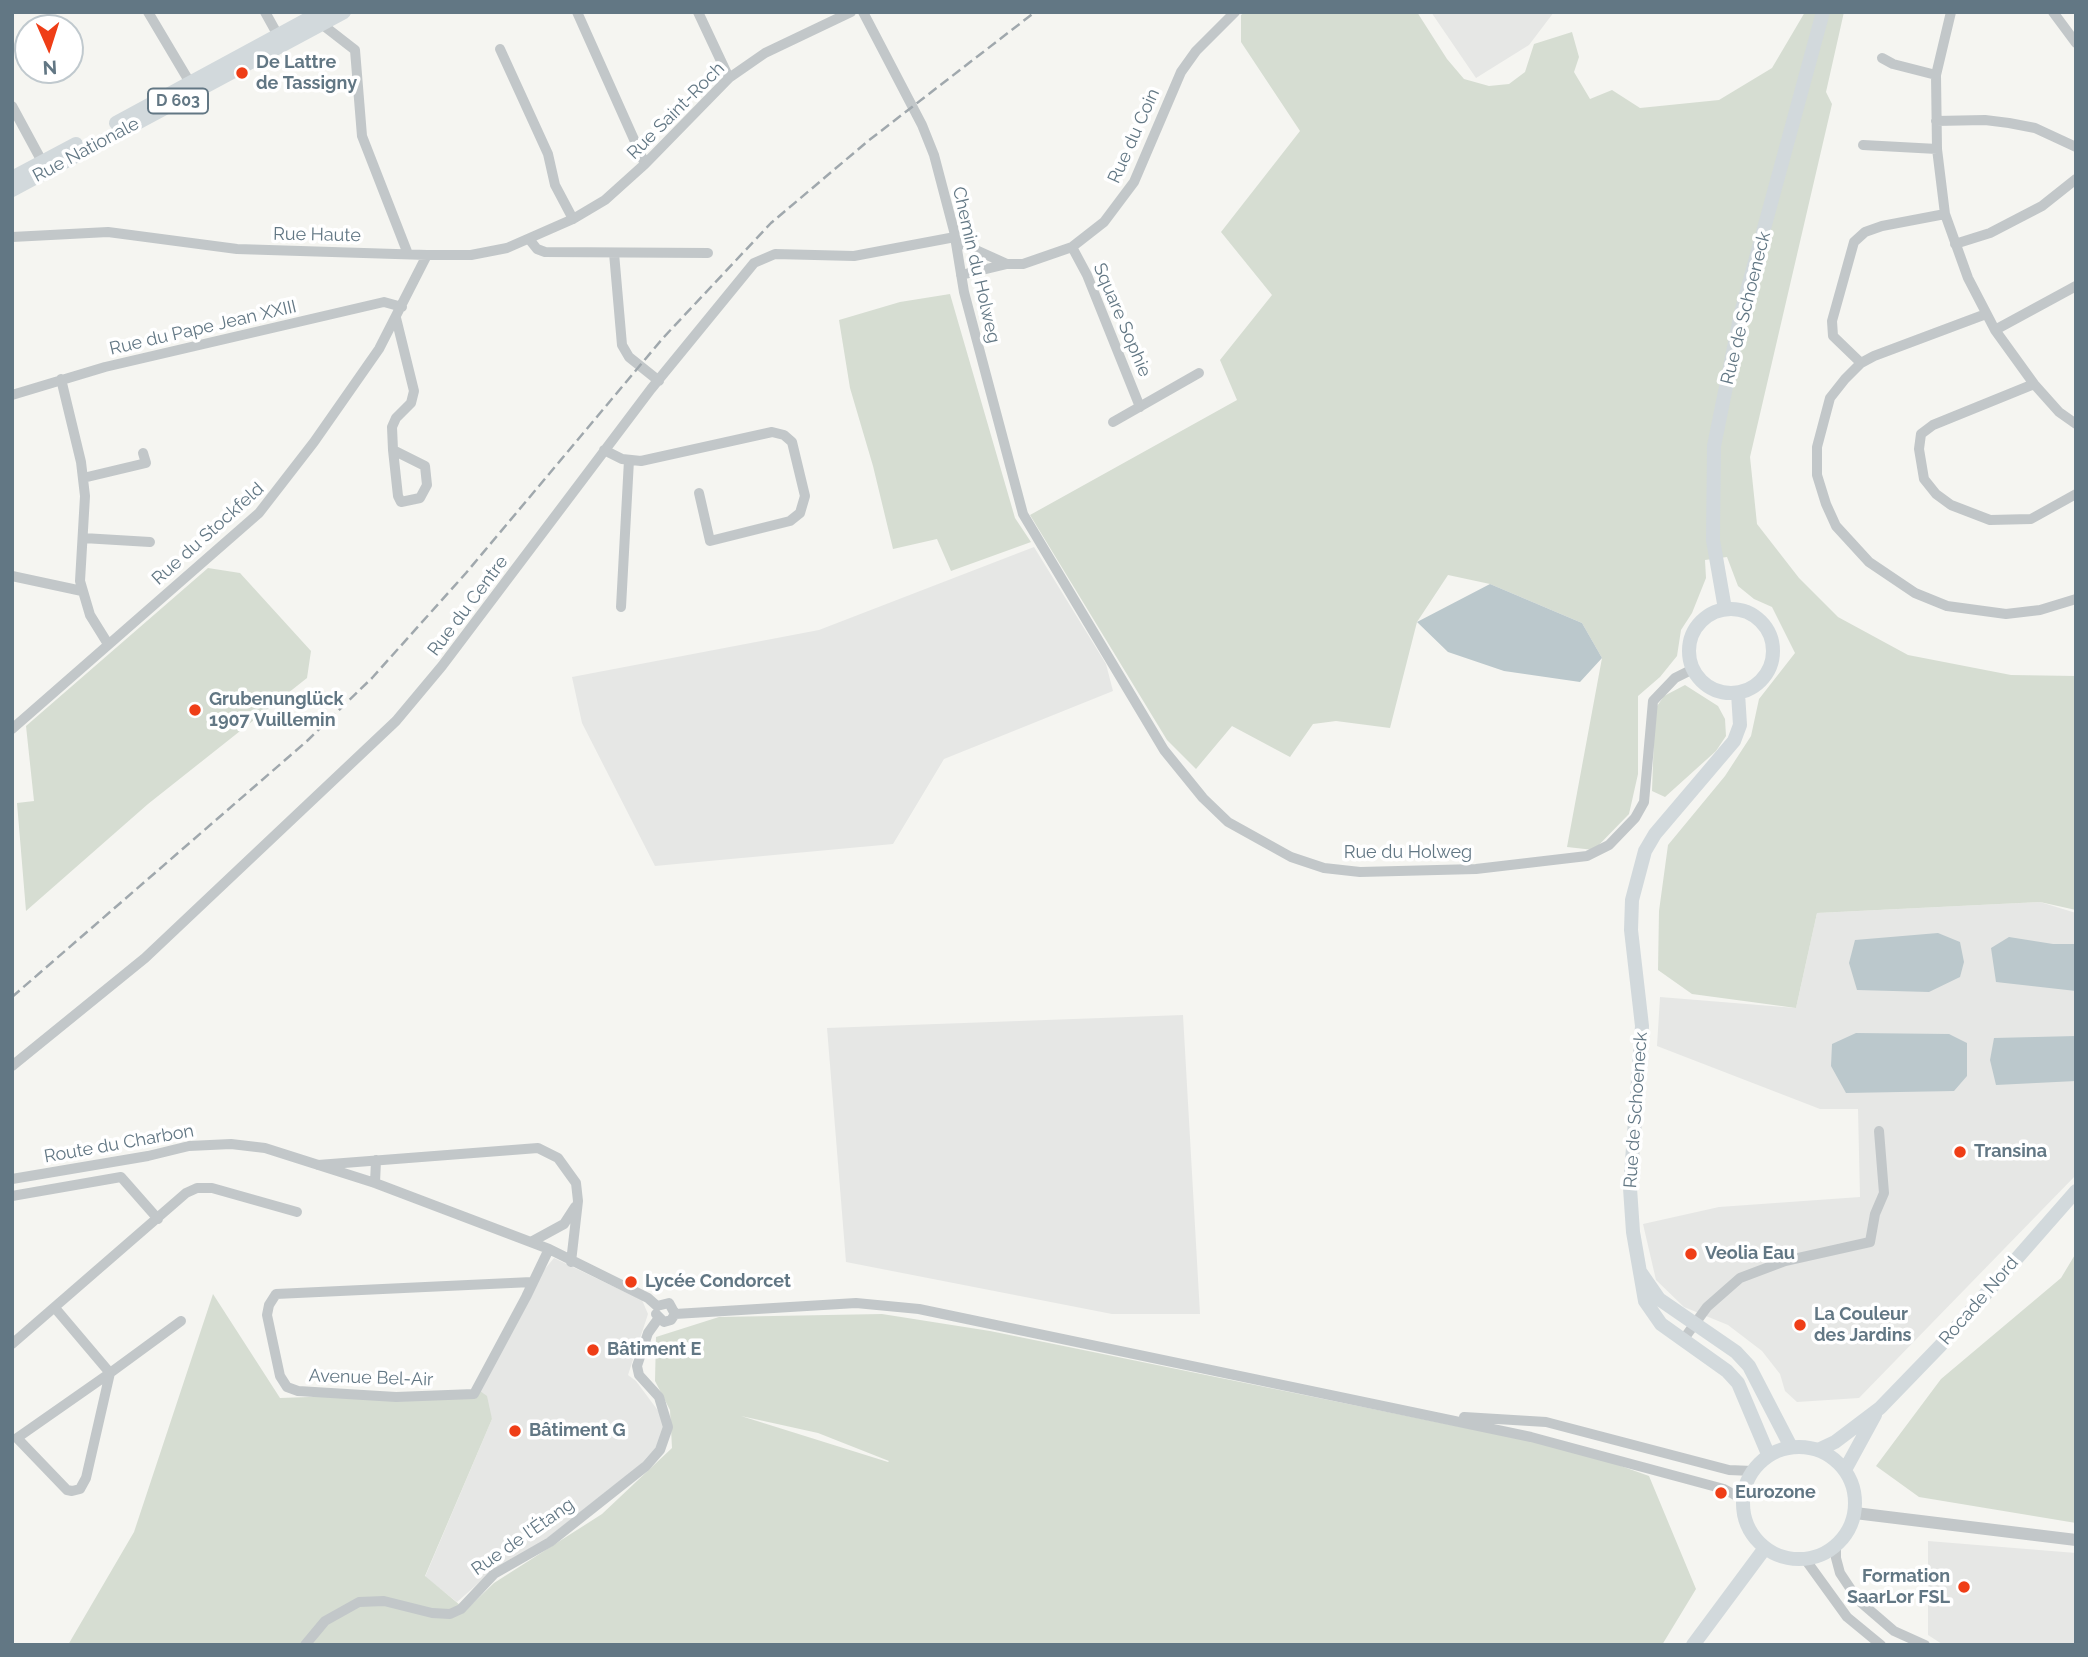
<!DOCTYPE html>
<meta charset="utf-8">
<style>
body{margin:0}
#map{position:relative;width:2088px;height:1657px;overflow:hidden;background:#f5f5f1;font-family:Raleway,sans-serif}
canvas{display:block}
.frame{position:absolute;inset:0;border:14px solid #627784;pointer-events:none}
.north{position:absolute;left:14px;top:14px;width:70px;height:70px;box-sizing:border-box;background:#fff;border:2px solid #c0c9ce;border-radius:50%;rotate:177deg;font-size:19px;font-weight:700;line-height:28px;text-align:center;color:#627784}
.north::after{content:'';display:block;margin:auto;width:24px;height:32px;background:#ef3e17;clip-path:polygon(50% 0,100% 100%,50% 72%,0 100%)}
</style>
<div id="map">
<canvas width="2088" height="1657"></canvas>
<div class="frame"></div>
<div class="north">N</div>
</div>
<script>
const ctx = document.querySelector('canvas').getContext('2d');
ctx.lineJoin = 'round';
function fillPath(path, color) { ctx.fillStyle = color; ctx.fill(path, 'evenodd'); }
const toPath = rows => new Path2D(rows.map(r => 'M' + r).join(''));
function stroke(path, color, width, dash) { ctx.strokeStyle = color; ctx.lineWidth = width; ctx.lineCap = dash ? 'butt' : 'round'; ctx.setLineDash(dash || []); ctx.stroke(path); }
function label(font, color, halo, rows, align = 'center') {
  ctx.font = font + ' Raleway,sans-serif'; ctx.lineWidth = 7; ctx.setLineDash([]); ctx.textBaseline = 'middle'; ctx.strokeStyle = halo; ctx.fillStyle = color; for (const [text, x, y, turn = 0] of rows) {
    ctx.save(); ctx.translate(x, y); ctx.rotate((+turn || 0) * Math.PI / 180); ctx.textAlign = isNaN(turn) ? turn : align; if (halo) ctx.strokeText(text, 0, 0); ctx.fillText(text, 0, 0); ctx.restore();
  }
}
fillPath(toPath([
 [1431,12,1554,12,1529,45,1476,78],
 [1034,547,1106,664,1113,691,944,759,893,844,655,866,582,723,572,677,819,630],
 [2040,902,2076,913,2076,1175,1859,1398,1797,1402,1785,1391,1780,1374,1762,1351,1728,1325,1684,1307,1656,1280,1643,1224,1719,1207,1860,1197,1858,1109,1820,1109,1657,1046,1660,997,1796,1008,1817,913],
 [1183,1015,1200,1314,1112,1314,846,1262,827,1028],
 [554,1258,642,1300,648,1314,628,1375,636,1381,662,1416,664,1429,660,1443,640,1465,545,1540,498,1566,457,1602,425,1577,492,1419,480,1391,539,1276],
 [1928,1541,2076,1553,2076,1645,1942,1644,1928,1635]
]), '#e6e7e5');
fillPath(toPath([
 [1245,12,1417,12,1447,59,1464,79,1489,86,1509,84,1525,72,1534,44,1572,32,1579,57,1574,72,1590,99,1612,90,1640,108,1719,100,1772,68,1805,12,1844,12,1826,92,1832,104,1750,457,1757,524,1799,578,1838,617,1908,655,2011,675,2076,676,2076,910,2040,902,1817,913,1796,1008,1692,994,1658,970,1659,911,1668,845,1725,776,1751,736,1759,699,1795,653,1772,607,1754,599,1738,586,1727,557,1705,560,1706,578,1692,613,1681,630,1677,656,1660,677,1638,696,1638,774,1629,814,1594,850,1567,847,1602,658,1582,623,1490,584,1448,575,1417,622,1390,728,1336,721,1313,724,1290,757,1232,726,1196,769,1167,740,1030,515,1237,400,1220,360,1272,295,1221,232,1300,131,1241,42,1241,15],
 [950,294,1015,518,1031,542,951,571,937,539,893,549,873,466,850,388,839,320,900,302],
 [208,568,240,573,311,651,307,678,148,804,26,911,17,803,34,801,26,726],
 [1685,685,1718,706,1725,719,1726,736,1716,751,1665,797,1652,791,1655,709,1664,696],
 [2076,1253,2076,1523,1919,1497,1876,1466,1941,1379,2061,1278],
 [213,1294,280,1398,480,1391,487,1396,492,1419,425,1576,466,1610,494,1583,602,1514,672,1448,670,1410,655,1381,656,1337,719,1317,882,1314,990,1331,1579,1451,1649,1476,1696,1589,1662,1645,68,1645,134,1532],
 [741,1416,818,1433,889,1461,888,1462]
]), '#d6ddd2');
fillPath(toPath([
 [1490,584,1582,623,1602,658,1580,682,1504,671,1448,652,1417,622],
 [1938,933,1960,942,1964,962,1960,977,1929,992,1857,990,1849,963,1855,940],
 [2009,937,2053,944,2076,944,2076,991,1996,982,1991,948],
 [1856,1033,1949,1034,1967,1043,1967,1076,1954,1091,1846,1093,1831,1066,1832,1044],
 [2076,1036,2076,1081,1996,1085,1990,1060,1994,1038]
]), '#bbc8cc');
stroke(toPath([
 [148,12,192,86],
 [265,12,280,39],
 [577,12,645,164],
 [698,12,729,78],
 [863,12,922,125,934,155,954,231,964,292,1023,514,1164,750,1203,798,1228,822,1291,857,1324,868,1360,872,1476,869,1587,856,1609,845,1635,818,1644,802,1653,701,1675,678,1693,669],
 [1951,12,1936,75,1937,149,1945,214,1968,278,1995,330,2034,384,2059,412,2076,424],
 [2053,12,2076,43],
 [319,22,355,50,362,136,408,254],
 [500,49,548,154,555,185,573,219],
 [1882,58,1893,64,1936,75],
 [12,106,45,167],
 [1936,121,1985,120,2009,123,2035,128,2076,147],
 [1863,145,1937,149],
 [12,237,108,232,237,249,427,255,471,255,507,248,573,219,605,200,645,164,729,78,765,53,851,12],
 [529,239,537,249,545,252,708,253],
 [956,241,1007,264,1023,264,1072,247,1104,222,1134,182,1181,72,1196,51,1235,12],
 [1955,244,1990,233,2042,206,2076,179],
 [1072,247,1087,275,1140,407],
 [614,253,622,345,629,357,659,381],
 [961,275,1007,264],
 [1986,314,1874,356,1861,363,1845,379,1830,398,1817,447,1817,475,1826,504,1836,526,1869,562,1915,593,1947,606,2006,614,2040,610,2076,599],
 [1995,330,2076,286],
 [1861,363,1833,336,1832,321,1854,242,1865,232,1882,226,1945,214],
 [61,379,81,462,85,496,80,581,90,615,108,644],
 [2034,384,1933,425,1921,434,1919,449,1924,479,1936,494,1951,505,1990,520,2031,519,2076,494],
 [12,395,105,367,384,302,402,307],
 [1113,422,1199,373],
 [393,450,425,466,427,485,420,498,401,502,398,496,393,450,392,427,396,418,411,403,414,391,396,318],
 [604,450,622,459,641,461,772,432,784,435,792,442,805,496,800,513,790,521,710,541,699,493],
 [83,478,146,463,143,453],
 [83,538,150,542],
 [12,576,82,591],
 [621,607,629,460],
 [12,729,259,513,314,442,379,349,427,255],
 [12,1066,145,958,396,721,442,666,651,389,754,263,775,254,854,256,955,237],
 [318,1165,538,1148,558,1158,576,1183,578,1201,571,1262],
 [12,1179,148,1156,189,1146,231,1144,265,1148,375,1183,549,1249,648,1298,657,1306],
 [375,1183,376,1160],
 [12,1196,121,1177,158,1219],
 [531,1242,564,1224,575,1207],
 [532,1282,276,1294,269,1305,267,1315,280,1376,287,1387,298,1391,396,1397,474,1394,526,1297,549,1249],
 [657,1306,669,1303,675,1314],
 [55,1308,110,1373,17,1438,67,1490,72,1491,80,1489,86,1478,110,1373,181,1321],
 [656,1314,664,1322,671,1320,675,1314],
 [675,1314,856,1303,919,1309,1531,1437,1724,1489,1742,1499],
 [1683,1340,1707,1307,1740,1278,1785,1261,1870,1242,1875,1214,1884,1193,1879,1131],
 [12,1344,186,1193,197,1188,212,1188,297,1212],
 [1464,1417,1546,1422,1729,1470,1752,1471],
 [1836,1545,1836,1558,1840,1573,1858,1600,1894,1631,1925,1645],
 [1805,1559,1847,1617,1881,1645],
 [305,1645,325,1621,359,1602,384,1601,432,1613,450,1614,461,1609,494,1574,550,1542,646,1466,660,1450,668,1427,659,1397,639,1375,637,1366,648,1333,658,1319]
]), '#c2c7c9', 10);
stroke(toPath([
 [1855,1513,2076,1540]
]), '#c2c7c9', 12);
stroke(toPath([
 '1689 651a42 42 0 1 1 84 0a42 42 0 1 1-84 0Z',
 [1725,609,1713,540,1714,446,1741,313,1823,12],
 [1738,693,1740,725,1734,741,1655,834,1645,851,1632,900,1631,930,1642,1026,1630,1188,1633,1232,1645,1301,1661,1324,1727,1371,1738,1383,1768,1454],
 [1641,1273,1659,1299,1736,1352,1749,1366,1791,1447],
 '1743 1503a56 56 0 1 1 112 0a56 56 0 1 1-112 0Z',
 [1818,1450,1835,1442,1880,1408,1940,1346,2076,1191],
 [1845,1470,1875,1415],
 [1693,1645,1765,1548]
]), '#d2d9dc', 14);
stroke(toPath([
 [116,123,321,12],
 [12,178,76,144],
 [12,190,344,12]
]), '#d2d9dc', 14);
stroke(toPath([
 [12,997,307,741,372,678,466,573,663,338,771,223,868,141,1035,12]
]), '#a0a8ad', 2.5, [10, 5]);
for (const [x, y, r, color] of [
 [242,73,7,"#ef3e17"],
 [195,710,7,"#ef3e17"],
 [1960,1152,7,"#ef3e17"],
 [1691,1254,7,"#ef3e17"],
 [631,1282,7,"#ef3e17"],
 [1800,1325,7,"#ef3e17"],
 [593,1350,7,"#ef3e17"],
 [515,1431,7,"#ef3e17"],
 [1721,1493,7,"#ef3e17"],
 [1964,1587,7,"#ef3e17"]
]) { const dot = new Path2D(); dot.arc(x, y, r, 0, 2 * Math.PI); ctx.fillStyle = color; ctx.fill(dot); stroke(dot, '#fff', 2.5); }
for (const [x, y, w] of [
 [178,101,60]
]) { const box = new Path2D(); box.roundRect(x - w / 2, y - 12.5, w, 25, 5); ctx.fillStyle = '#fff'; ctx.fill(box); stroke(box, '#627784', 2); }
label('bold 16px', '#627784', null, [
 ["D 603",178,101]
]);
label('bold 18px', '#627784', '#fff', [
 ["De Lattre",256,63],
 ["de Tassigny",256,84],
 ["Grubenunglück",209,700],
 ["1907 Vuillemin",209,721],
 ["Transina",1974,1152],
 ["Veolia Eau",1705,1254],
 ["Lycée Condorcet",645,1282],
 ["La Couleur",1814,1315],
 ["des Jardins",1814,1336],
 ["Bâtiment E",607,1350],
 ["Bâtiment G",529,1431],
 ["Eurozone",1735,1493],
 ["Formation",1950,1577,"right"],
 ["SaarLor FSL",1950,1598,"right"]
], 'left');
label('18px', '#627784', '#fff', [
 ["Rue Saint-Roch",676,111,-45],
 ["Rue du Coin",1134,136,-66],
 ["Rue Nationale",86,150,-28],
 ["Rue Haute",317,235,1],
 ["Chemin du Holweg",976,265,77],
 ["Rue de Schoeneck",1746,308,-76],
 ["Square Sophie",1122,320,67],
 ["Rue du Pape Jean XXIII",203,328,-13],
 ["Rue du Stockfeld",208,534,-42],
 ["Rue du Centre",468,606,-53],
 ["Rue du Holweg",1408,853],
 ["Rue de Schoeneck",1636,1110,-86],
 ["Route du Charbon",119,1144,-10],
 ["Rocade Nord",1979,1301,-49],
 ["Avenue Bel-Air",371,1378,2],
 ["Rue de l'Étang",523,1537,-35]
]);
</script>
